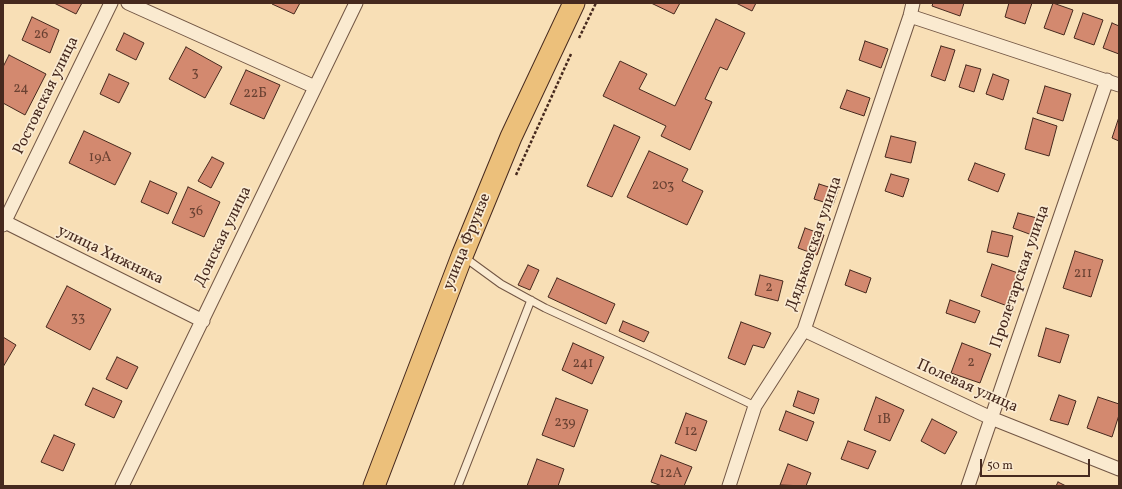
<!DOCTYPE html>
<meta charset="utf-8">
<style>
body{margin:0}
#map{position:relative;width:1122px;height:489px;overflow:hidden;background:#f8dfb6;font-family:Vollkorn,serif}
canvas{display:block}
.frame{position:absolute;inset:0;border:4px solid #46291e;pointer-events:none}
.scale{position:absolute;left:980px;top:459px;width:110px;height:18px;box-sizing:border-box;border:2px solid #46291e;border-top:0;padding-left:5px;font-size:12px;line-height:14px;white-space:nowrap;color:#46291e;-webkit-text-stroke:3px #faead0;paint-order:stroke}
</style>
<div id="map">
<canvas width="1122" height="489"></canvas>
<div class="frame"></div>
<div class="scale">50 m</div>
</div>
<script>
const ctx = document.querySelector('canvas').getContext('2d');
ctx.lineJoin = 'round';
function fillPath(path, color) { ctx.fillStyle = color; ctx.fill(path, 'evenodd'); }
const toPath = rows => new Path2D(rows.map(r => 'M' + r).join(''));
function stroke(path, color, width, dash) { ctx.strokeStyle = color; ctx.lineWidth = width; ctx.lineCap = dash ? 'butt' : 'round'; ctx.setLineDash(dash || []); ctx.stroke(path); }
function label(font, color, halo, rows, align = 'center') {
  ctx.font = font + ' Vollkorn,serif'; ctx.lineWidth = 3.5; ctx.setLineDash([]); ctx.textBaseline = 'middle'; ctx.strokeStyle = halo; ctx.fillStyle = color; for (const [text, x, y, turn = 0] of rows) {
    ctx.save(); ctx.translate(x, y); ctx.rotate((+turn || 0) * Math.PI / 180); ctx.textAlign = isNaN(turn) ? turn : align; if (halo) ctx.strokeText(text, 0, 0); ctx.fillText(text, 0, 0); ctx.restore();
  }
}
const building = toPath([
 [54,3,82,3,76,14,54,3],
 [273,3,300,3,294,14,272,4,273,3],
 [651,3,680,3,674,14,651,3],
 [736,3,756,3,752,11,736,3],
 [933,3,964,3,960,16,932,6,933,3],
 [1009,3,1032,3,1025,24,1005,17,1009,3],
 [1053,3,1073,10,1064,35,1044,28,1053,3],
 [1083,13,1103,20,1094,45,1074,38,1083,13],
 [32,17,59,30,50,53,22,40,32,17],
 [716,19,745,33,727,70,720,67,705,99,712,102,690,150,661,136,666,126,603,96,620,61,647,74,639,89,675,106,716,19],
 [1112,23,1119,26,1119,54,1103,48,1112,23],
 [124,33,144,43,136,60,116,50,124,33],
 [865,41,888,49,881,68,859,60,865,41],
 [941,46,955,50,945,81,931,76,941,46],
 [186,47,222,67,205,98,169,79,186,47],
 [9,55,46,74,25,115,3,103,3,67,9,55],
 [966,65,981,69,974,92,959,87,966,65],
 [246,70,280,85,264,119,230,104,246,70],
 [109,74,129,83,119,103,100,94,109,74],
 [993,74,1009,80,1003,100,986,94,993,74],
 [1045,86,1071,94,1063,121,1037,113,1045,86],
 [847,90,870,98,864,116,840,108,847,90],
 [1119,117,1119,141,1112,138,1119,117],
 [1033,118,1057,126,1049,156,1025,149,1033,118],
 [614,125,640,137,612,197,587,186,614,125],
 [84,131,131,153,115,185,69,163,84,131],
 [891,136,916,142,911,163,885,157,891,136],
 [649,151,688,169,682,181,703,191,687,225,627,197,649,151],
 [212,157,224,163,211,188,198,181,212,157],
 [975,163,1005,174,998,192,968,180,975,163],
 [891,174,909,179,903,197,885,191,891,174],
 [150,181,177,193,168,214,141,202,150,181],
 [819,184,838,190,833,205,814,199,819,184],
 [188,187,220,202,204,237,172,223,188,187],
 [1018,213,1037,218,1032,235,1013,228,1018,213],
 [805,228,824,235,817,255,798,248,805,228],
 [992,231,1013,236,1008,257,987,252,992,231],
 [1075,251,1103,260,1091,297,1063,288,1075,251],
 [992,264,1021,274,1010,307,981,296,992,264],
 [528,265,539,270,530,290,518,285,528,265],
 [850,270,871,278,866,293,845,285,850,270],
 [760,275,783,281,778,301,755,295,760,275],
 [557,278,615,304,606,324,548,297,557,278],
 [67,286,111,309,90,350,46,327,67,286],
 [950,300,980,311,975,323,946,313,950,300],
 [623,321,649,332,644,342,619,331,623,321],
 [741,322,771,333,764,348,753,345,745,365,728,358,741,322],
 [1046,328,1069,335,1060,363,1038,356,1046,328],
 [3,337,16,345,3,367,3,337],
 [573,343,604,357,592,384,562,370,573,343],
 [962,343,991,354,980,383,951,373,962,343],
 [117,357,138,367,127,389,106,379,117,357],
 [93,388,122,401,114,418,85,405,93,388],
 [798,391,819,399,814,414,793,406,798,391],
 [1059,395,1076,401,1068,425,1050,420,1059,395],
 [876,397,904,410,890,441,864,430,876,397],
 [1098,397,1119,404,1119,415,1112,437,1087,428,1098,397],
 [556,398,588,410,574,447,542,435,556,398],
 [786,411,814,422,807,441,779,430,786,411],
 [686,413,707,421,696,451,675,443,686,413],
 [932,419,957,432,945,454,921,441,932,419],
 [54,435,75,444,63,471,41,462,54,435],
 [848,441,876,451,868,469,841,459,848,441],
 [661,455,692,467,684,486,662,486,651,482,661,455],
 [537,459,564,469,558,486,527,486,537,459],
 [788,464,811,473,806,486,780,485,788,464],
 [1058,482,1066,486,1056,486,1058,482]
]);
fillPath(building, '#d3896f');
stroke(building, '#46291e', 1);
const lane = toPath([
 [464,257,501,284,545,308,652,357,755,406],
 [458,486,531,300]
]);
const street = toPath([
 [128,3,315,87],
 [910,16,1119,85],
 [3,221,203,321],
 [3,225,111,3],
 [804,330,991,418,1119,469],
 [122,486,356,3],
 [729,486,755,406,804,330,910,16,913,3],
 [968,486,1107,80]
]);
const primary = toPath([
 [374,486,462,256,511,137,574,3]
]);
stroke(lane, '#725644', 9);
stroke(street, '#725644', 15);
stroke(primary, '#46291e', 23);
stroke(toPath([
 [579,38,596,3],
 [516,175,571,54]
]), '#46291e', 2.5, [3, 2]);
stroke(lane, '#faead0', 7);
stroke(street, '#faead0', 13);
stroke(primary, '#ecc07b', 21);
label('14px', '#694132', null, [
 ["26",41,35],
 ["3",195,73],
 ["24",21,89],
 ["22Б",255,94],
 ["19А",100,158],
 ["203",663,186],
 ["36",196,212],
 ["211",1083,274],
 ["2",769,288],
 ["33",78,318],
 ["2",971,363],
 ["241",583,364],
 ["1В",884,420],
 ["239",565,423],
 ["12",691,432],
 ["12А",671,474]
]);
label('16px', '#46291e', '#faead0', [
 ["Ростовская улица",47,96,-64],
 ["Донская улица",224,237,-64],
 ["улица Фрунзе",468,242,-68],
 ["Дядьковская улица",815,244,-71],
 ["улица Хижняка",110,256,26],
 ["Пролетарская улица",1021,277,-71],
 ["Полевая улица",967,387,24]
]);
</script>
